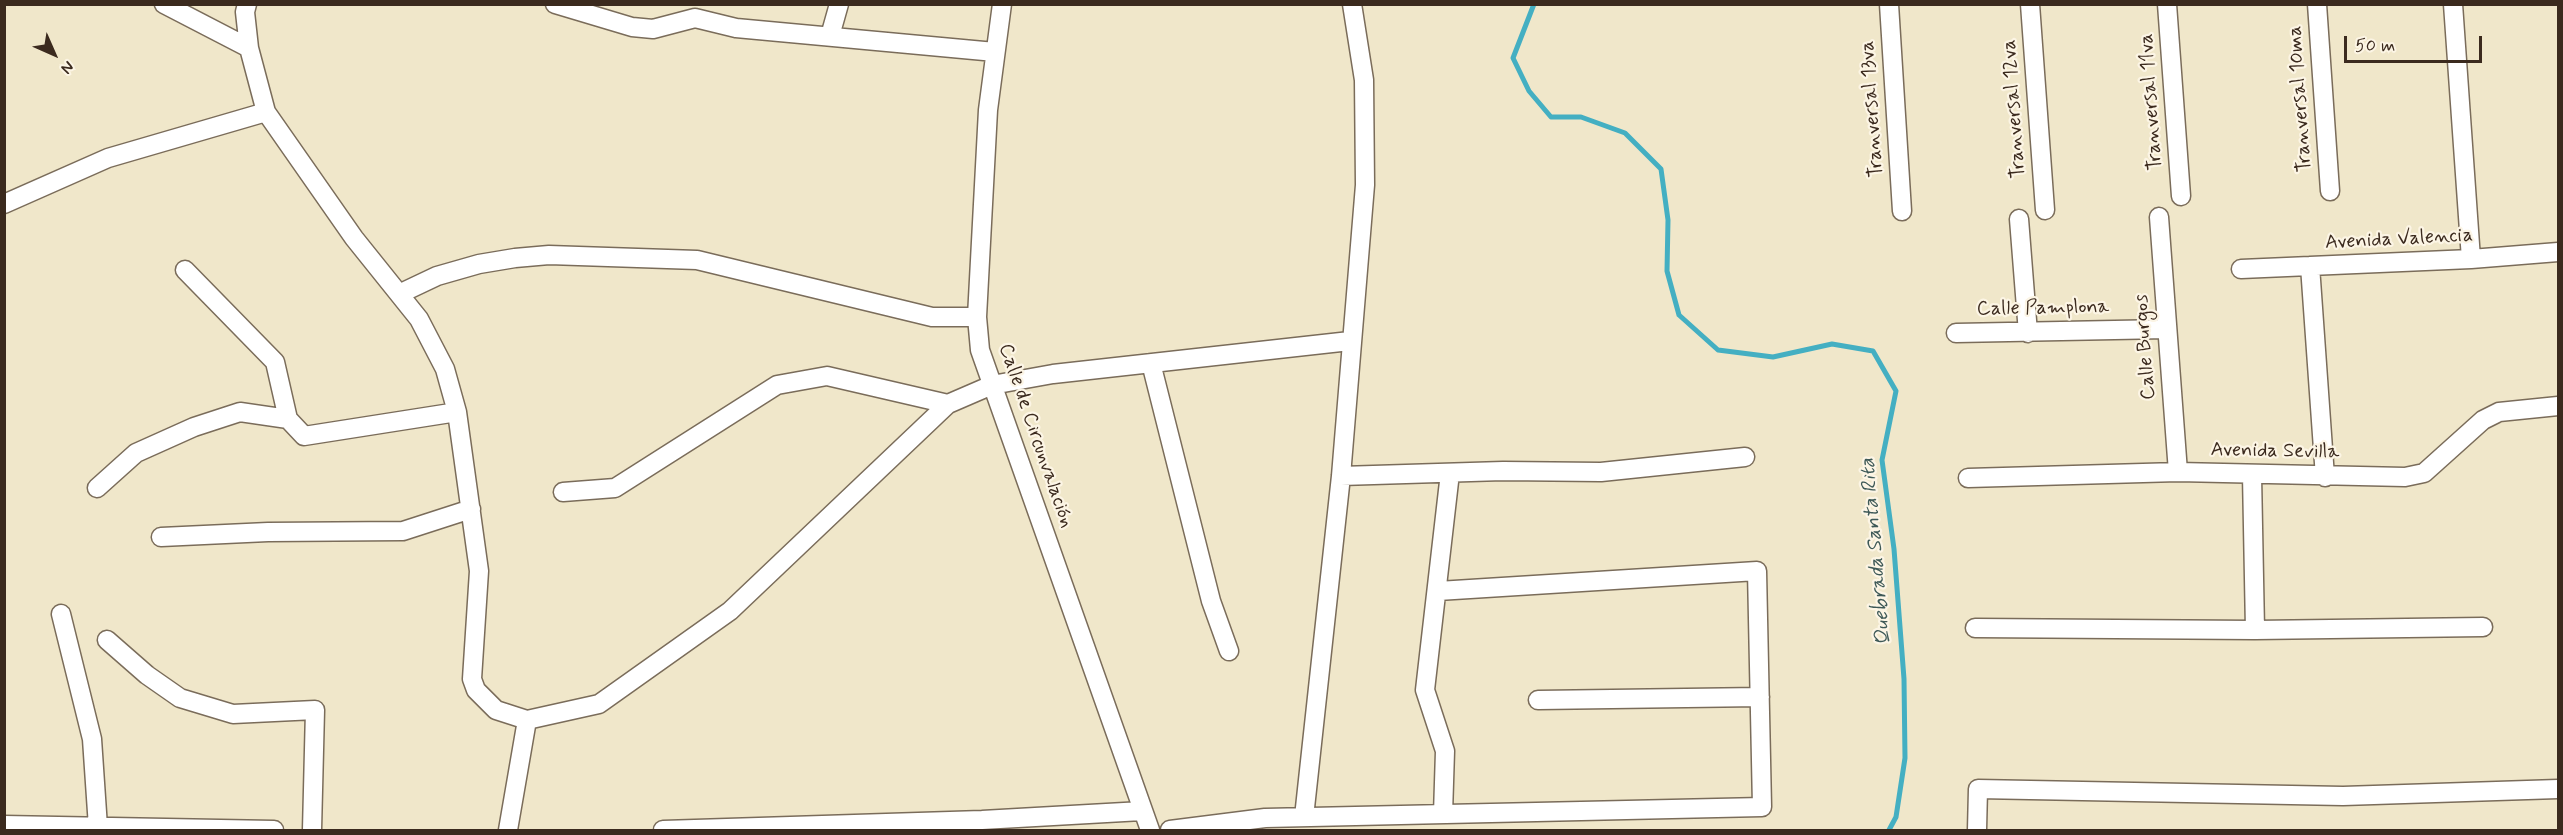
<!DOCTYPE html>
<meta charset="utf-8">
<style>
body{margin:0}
#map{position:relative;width:2563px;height:835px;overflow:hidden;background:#f0e7ca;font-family:Mynerve,sans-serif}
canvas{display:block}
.frame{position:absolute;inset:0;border:6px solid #3b2a1e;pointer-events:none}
.north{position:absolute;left:24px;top:24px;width:60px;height:60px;-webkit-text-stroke:4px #fcf5e5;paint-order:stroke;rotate:135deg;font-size:16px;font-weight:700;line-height:24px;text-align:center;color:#3b2a1e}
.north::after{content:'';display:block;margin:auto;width:21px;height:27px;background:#3b2a1e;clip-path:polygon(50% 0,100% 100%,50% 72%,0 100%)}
.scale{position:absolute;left:2344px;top:36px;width:138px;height:27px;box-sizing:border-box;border:3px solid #3b2a1e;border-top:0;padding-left:8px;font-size:18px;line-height:21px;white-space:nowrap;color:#3b2a1e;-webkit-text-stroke:4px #fcf5e5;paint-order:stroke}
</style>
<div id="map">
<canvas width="2563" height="835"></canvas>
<div class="frame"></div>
<div class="north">N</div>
<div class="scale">50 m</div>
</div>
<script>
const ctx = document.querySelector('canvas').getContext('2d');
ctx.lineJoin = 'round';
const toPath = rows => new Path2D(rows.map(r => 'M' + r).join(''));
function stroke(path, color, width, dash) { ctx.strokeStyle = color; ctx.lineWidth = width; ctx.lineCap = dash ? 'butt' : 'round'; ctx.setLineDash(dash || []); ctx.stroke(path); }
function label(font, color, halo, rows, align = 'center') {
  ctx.font = font + ' Mynerve,sans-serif'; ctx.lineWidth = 4.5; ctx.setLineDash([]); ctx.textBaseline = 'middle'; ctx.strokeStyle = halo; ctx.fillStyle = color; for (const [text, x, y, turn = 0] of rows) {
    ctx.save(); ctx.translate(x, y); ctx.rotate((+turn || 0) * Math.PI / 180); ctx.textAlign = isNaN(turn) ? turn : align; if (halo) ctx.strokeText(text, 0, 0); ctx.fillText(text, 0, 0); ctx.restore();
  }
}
stroke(toPath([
 [1534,4,1513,58,1529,91,1551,117,1581,117,1625,133,1661,169,1668,220,1667,271,1679,315,1718,350,1773,357,1832,344,1873,351,1896,391,1882,460,1894,549,1904,679,1905,758,1896,817,1889,830]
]), '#44afc2', 5);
const minor = toPath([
 [164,4,249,48],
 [247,4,245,12,249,48,266,112,354,238,419,319,445,369,457,412,479,571,472,679,476,690,496,710,527,720,599,704,730,611,948,404,992,385,1053,374,1350,341],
 [555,4,632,27,653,29,695,18,736,28,995,52],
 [1002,4,988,110,977,317,980,350,1150,830],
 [1889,4,1902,211],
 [2030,4,2045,210],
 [2167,4,2181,196],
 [2317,4,2330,191],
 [2453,4,2471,259],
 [830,36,839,4],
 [4,204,108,158,266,112],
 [2159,217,2178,472],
 [2019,219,2028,333],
 [2310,266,2325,477],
 [2241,269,2471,259,2558,252],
 [185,270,275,362,288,419,304,436,457,412],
 [399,294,437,276,479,264,515,258,549,255,697,260,932,317,977,317],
 [1956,333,2167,329],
 [1151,363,1211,601,1229,651],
 [2252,475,2255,630],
 [1341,476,1503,471,1601,472,1745,457],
 [1968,478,2178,472,2405,477,2424,473,2483,420,2499,412,2558,406],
 [97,488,136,453,194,427,240,412,288,419],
 [563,492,615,488,777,385,827,376,948,404],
 [161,537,268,532,403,531,471,509],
 [61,614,92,739,98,827],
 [1975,628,2255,630,2483,627],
 [107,640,147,675,180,698,233,714,315,710,312,830],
 [1538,700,1760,697],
 [1443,814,1445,751,1425,690,1450,473],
 [1304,817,1341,476,1365,185,1364,80,1352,4],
 [4,825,274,830],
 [508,830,527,720],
 [663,830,982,820,1142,811],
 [1170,830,1265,818,1762,807,1757,571,1438,591],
 [1977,830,1978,789,2343,796,2558,789]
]);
stroke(minor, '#7a6c5a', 21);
stroke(minor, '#fff', 18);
label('20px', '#3b2a1e', '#fcf5e5', [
 ["Tranversal 10ma",2301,99,-94],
 ["Tranversal 11va",2152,102,-94],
 ["Tranversal 13va",1873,109,-94],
 ["Tranversal 12va",2015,109,-94],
 ["Avenida Valencia",2399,240,-3],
 ["Calle Pamplona",2043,309,-1],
 ["Calle Burgos",2146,347,-94],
 ["Calle de Circunvalación",1035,436,71],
 ["Avenida Sevilla",2275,452,1]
]);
label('italic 21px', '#3e5957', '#fcf5e5', [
 ["Quebrada Santa Rita",1877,552,-95]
]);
</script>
